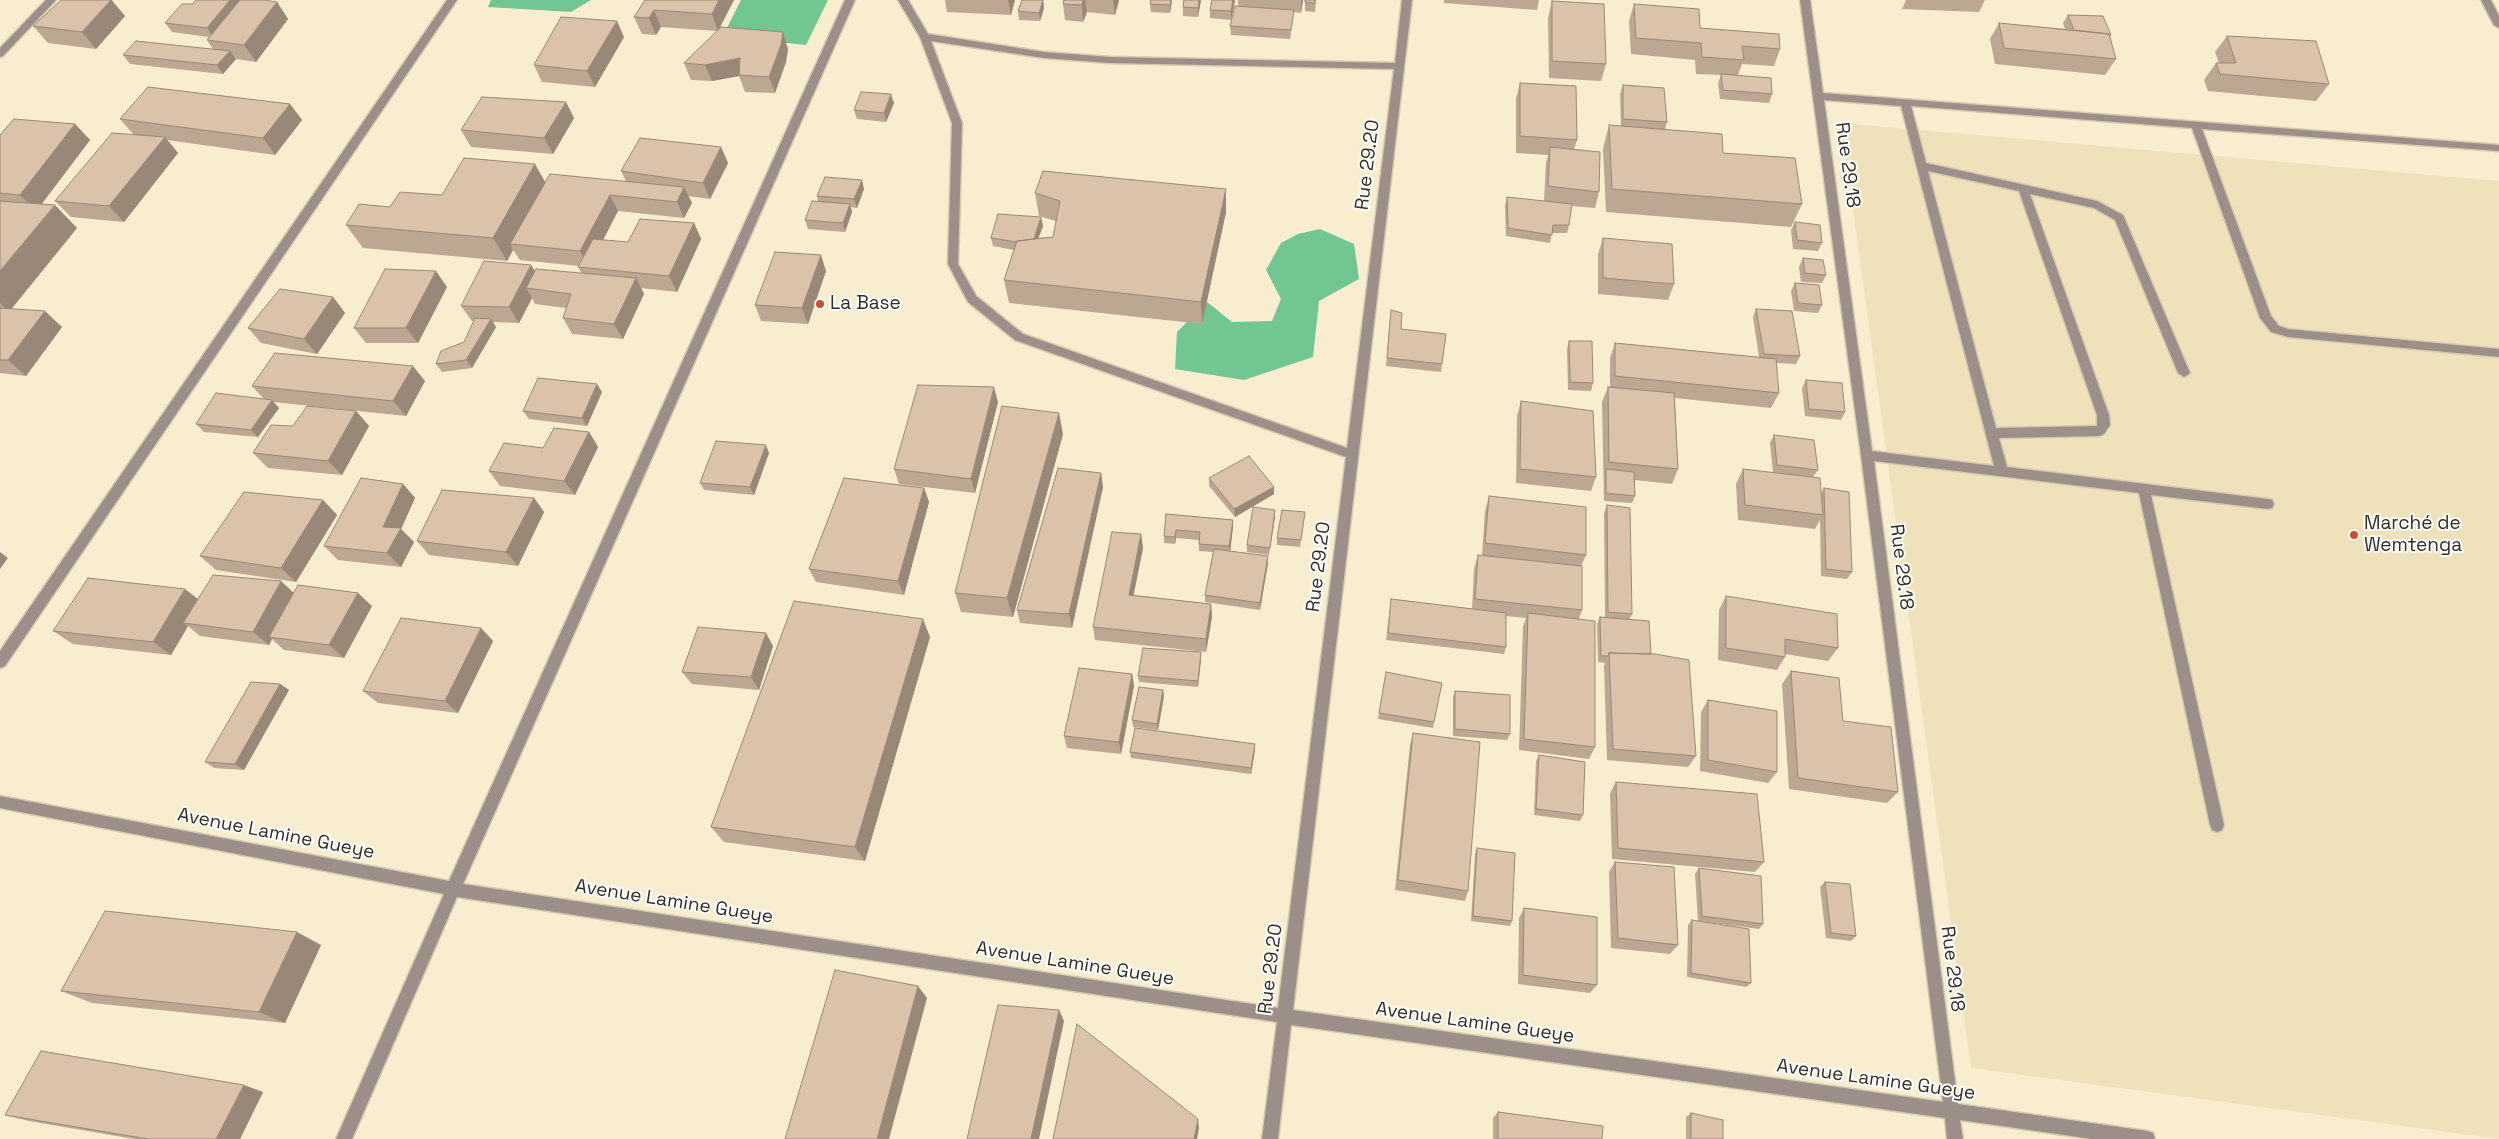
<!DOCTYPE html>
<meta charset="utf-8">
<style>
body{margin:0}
canvas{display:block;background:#f8eecf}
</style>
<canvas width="2499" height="1139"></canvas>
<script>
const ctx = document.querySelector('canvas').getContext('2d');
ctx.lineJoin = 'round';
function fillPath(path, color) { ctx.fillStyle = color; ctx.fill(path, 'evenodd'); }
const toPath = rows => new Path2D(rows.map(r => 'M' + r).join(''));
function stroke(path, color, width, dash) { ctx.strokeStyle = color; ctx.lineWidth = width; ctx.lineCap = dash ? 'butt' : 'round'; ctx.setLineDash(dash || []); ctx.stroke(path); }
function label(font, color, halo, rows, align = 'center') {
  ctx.font = font + ' "Space Grotesk",sans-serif'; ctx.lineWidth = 4; ctx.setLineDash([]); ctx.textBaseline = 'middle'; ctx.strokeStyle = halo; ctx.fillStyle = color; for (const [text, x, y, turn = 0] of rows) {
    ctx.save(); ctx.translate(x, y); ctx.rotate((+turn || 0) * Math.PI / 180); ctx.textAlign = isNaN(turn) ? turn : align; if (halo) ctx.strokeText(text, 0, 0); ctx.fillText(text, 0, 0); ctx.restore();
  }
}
fillPath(toPath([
 [1841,123,2499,181,2499,1139,1971,1068]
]), '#efe2bb');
fillPath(toPath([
 [491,0,591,0,571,12,488,7],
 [741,0,828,0,806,45,723,36],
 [1320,229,1354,244,1359,279,1319,301,1313,357,1244,380,1175,369,1177,332,1207,302,1232,322,1272,321,1281,299,1266,270,1281,243,1298,234]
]), '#71c692');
const minor = toPath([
 [46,0,56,0,3,56,0,57,0,48,46,0],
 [447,0,457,0,5,666,0,668,0,651,447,0],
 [845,0,855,0,463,884,1278,1008,1346,457,1015,340,968,302,948,264,952,123,920,37,898,0,908,0,928,34,1044,52,1110,57,1395,63,1402,0,1412,0,1293,1010,1943,1102,1861,455,1800,0,1810,0,1823,93,2499,145,2499,151,2202,129,2271,316,2279,326,2288,329,2499,349,2499,357,2288,337,2271,332,2260,318,2192,128,1911,106,1926,163,2097,201,2123,215,2190,373,2184,377,2178,373,2115,220,2094,208,2030,194,2109,415,2110,425,2104,434,2100,436,1999,438,2007,467,2268,499,2272,500,2274,504,2272,508,2268,509,2151,495,2224,825,2222,830,2217,832,2212,830,2210,825,2139,493,1874,461,1958,1104,2147,1131,2153,1133,2155,1139,2092,1139,1960,1120,1963,1139,1947,1139,1945,1118,1291,1025,1278,1139,1262,1139,1277,1022,457,897,352,1139,336,1139,444,894,0,808,0,796,449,881,845,0],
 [931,41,1044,58,1110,63,1394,69,1347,448,1023,334,976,296,958,264,962,123,931,41],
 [1824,100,1901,106,1994,466,1872,451,1824,100],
 [1928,171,2019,191,2097,415,2097,426,1996,428,1928,171],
 [2481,0,2491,0,2499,16,2499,28,2494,25,2481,0]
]);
stroke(minor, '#d4cbb0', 3);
fillPath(minor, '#9c8e88');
fillPath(toPath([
 [61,0,112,0,125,16,96,49,48,43,33,26],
 [645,0,734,0,719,28,788,49,786,62,775,93,745,92,739,76,712,81,691,80,684,63,717,31,661,27,656,35,642,34,634,17],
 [945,0,1015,0,1011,15,947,12],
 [1022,0,1043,0,1044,8,1040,21,1019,20,1018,11],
 [1064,0,1119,0,1115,15,1087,12,1083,22,1065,20,1063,4],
 [1151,0,1172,0,1170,13,1151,12,1150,4],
 [1201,0,1198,17,1183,16,1183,7],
 [1212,0,1235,0,1231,20,1210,18,1210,10],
 [1238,0,1303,0,1301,13,1294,12,1290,39,1231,35,1230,26,1238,6],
 [1305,0,1316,0,1315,12,1305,11],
 [1444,0,1539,0,1537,10,1444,3],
 [1906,0,1985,0,1979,12,1902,9],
 [1552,1,1606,64,1601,81,1549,78,1548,18],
 [277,2,288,19,256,62,236,59,223,74,130,64,123,55,213,49,207,40,209,37,172,32,165,23],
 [1634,4,1700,28,1780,49,1774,66,1742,64,1738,75,1772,94,1769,103,1720,99,1718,83,1721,75,1696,74,1695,60,1631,54,1629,21],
 [2068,15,2111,35,2110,37,2116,59,2105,75,1995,64,1990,39,1999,23,2065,29,2063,23],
 [2227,36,2329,84,2316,101,2208,91,2204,80,2216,63,2219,63,2215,52],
 [624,37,595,87,542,82,534,65],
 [1520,83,1577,140,1574,150,1599,192,1595,208,1572,206,1569,225,1567,233,1552,233,1550,243,1506,236,1505,206,1507,197,1544,201,1546,163,1548,155,1516,153,1516,99],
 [1623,85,1667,122,1665,129,1723,153,1802,204,1791,227,1606,212,1603,149,1609,125,1621,126,1620,94],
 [894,103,886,122,857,119,854,110],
 [290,104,302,120,275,155,167,140,178,153,124,222,71,217,55,201,133,134,120,119],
 [574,118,553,154,471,147,461,130],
 [75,124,90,140,42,204,77,228,11,309,62,327,26,376,0,373,0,135],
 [721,147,728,163,710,199,688,196,692,203,684,218,618,211,603,240,628,242,694,223,701,239,677,292,641,288,644,294,623,339,572,334,563,318,566,308,535,304,532,298,519,323,493,322,496,327,472,368,442,372,436,364,464,342,474,321,472,321,461,306,531,265,535,271,582,274,578,267,579,266,520,260,513,250,507,261,363,248,346,225,390,207,442,195,545,182,626,181,621,171],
 [864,189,857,208,851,207,852,212,845,232,808,229,805,220,818,201,817,196],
 [1035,193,1226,212,1202,324,1009,303,1004,280,1014,250,993,246,991,238,1043,226,1038,238,1053,237,1056,221,1039,216],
 [1795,222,1822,243,1818,251,1793,249,1791,230],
 [1603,238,1674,284,1668,300,1598,294,1598,254],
 [1803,258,1826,275,1822,283,1801,282,1799,267],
 [826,271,808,324,761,321,755,305],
 [1795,283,1822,305,1818,313,1794,311,1791,291],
 [447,287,418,343,366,343,354,328],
 [333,297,345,313,317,354,261,343,248,328],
 [1756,309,1800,356,1796,364,1776,363,1779,393,1771,408,1675,398,1678,469,1672,484,1635,480,1635,496,1632,503,1604,501,1602,402,1608,387,1610,387,1610,358,1615,343,1759,357,1753,317],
 [1390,318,1401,329,1442,364,1441,372,1386,366],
 [1569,341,1593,383,1591,391,1568,390,1567,349],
 [1806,380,1845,412,1841,420,1805,416,1802,388],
 [425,381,406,416,273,402,279,408,258,437,204,432,196,424,264,399,252,386],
 [602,392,587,426,529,419,523,411],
 [1521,401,1596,477,1591,491,1516,483,1517,416],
 [998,402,975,493,899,484,894,469],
 [356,411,369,426,342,475,268,468,253,453],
 [589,432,598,447,575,495,500,486,489,471],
 [1063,434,1013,617,961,612,955,593],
 [1774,435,1818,470,1813,477,1821,493,1824,488,1852,572,1847,579,1821,576,1820,520,1815,529,1738,520,1736,484,1743,469,1773,473,1770,443],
 [769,453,754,495,704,490,700,483],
 [1101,473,1103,487,1072,628,1020,623,1017,610],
 [1209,478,1274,494,1235,517,1209,486],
 [403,484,415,498,401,529,414,542,401,567,338,560,324,546],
 [924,488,929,502,904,595,816,582,809,569],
 [1489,496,1586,555,1581,566,1582,610,1579,619,1595,747,1589,759,1519,750,1523,627,1526,618,1506,616,1506,647,1504,654,1386,640,1391,599,1472,609,1474,569,1478,555,1482,556,1485,511],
 [534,498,544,512,518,566,429,555,417,541],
 [323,500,337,515,296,582,216,570,200,556],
 [1607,505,1632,614,1630,619,1651,654,1696,756,1688,767,1607,760,1604,666,1605,663,1598,662,1597,624,1600,617,1605,617,1604,513],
 [1305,512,1300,547,1277,545,1277,538],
 [1166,514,1233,520,1233,527,1230,551,1268,563,1260,610,1205,602,1205,595,1213,552,1199,551,1199,540,1176,538,1175,544,1164,543,1164,536],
 [1275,517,1269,555,1247,552,1247,545],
 [1141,534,1143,548,1133,595,1211,604,1212,617,1206,652,1095,640,1093,627],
 [293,592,372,606,344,658,284,650,272,639,269,645,200,636,188,626,171,655,73,644,53,631,198,599],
 [1726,596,1838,648,1828,661,1785,654,1785,657,1777,670,1718,660,1719,610],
 [481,628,493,641,458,713,378,703,363,691],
 [930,637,865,861,724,842,711,827],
 [773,646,759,690,692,684,682,672],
 [1201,652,1201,659,1198,687,1139,682,1138,676],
 [1791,671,1843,721,1898,792,1887,803,1789,789,1782,684],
 [1386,672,1434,722,1433,728,1378,719],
 [1132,674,1134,686,1121,754,1067,748,1064,736],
 [280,684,289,690,244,770,214,768,205,762],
 [1163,690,1164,696,1158,730,1133,727,1132,720],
 [1455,691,1510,734,1507,740,1453,736,1453,697],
 [1708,700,1777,772,1768,783,1700,771,1701,712],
 [1413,733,1468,891,1465,901,1395,890,1410,745],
 [1255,744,1255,750,1251,774,1131,758,1130,752],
 [1539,755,1583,815,1580,821,1534,815,1536,761],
 [1616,782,1764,862,1755,872,1612,859,1610,793],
 [1477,848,1512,921,1510,926,1471,921,1475,854],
 [1615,862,1678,945,1670,954,1611,948,1609,872],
 [1699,868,1763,924,1759,929,1698,921,1695,874],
 [1825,882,1856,936,1851,941,1826,938,1820,887],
 [1524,908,1597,985,1590,993,1518,984,1519,918],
 [1692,920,1751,983,1746,987,1687,977,1688,925],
 [321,945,285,1023,92,1003,61,991],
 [263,1092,240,1139,134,1139,29,1121,5,1115],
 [1498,1112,1602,1139,1493,1139,1493,1118],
 [1691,1113,1723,1139,1686,1139,1686,1117]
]), '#bca793');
fillPath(toPath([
 [111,0,125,16,96,49,82,32],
 [230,0,243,0,213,37,207,28],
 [719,0,734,0,718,31,712,14],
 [1008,0,1015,0,1011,15],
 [1043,0,1044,8,1040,21,1039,13],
 [1083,0,1085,0,1087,12,1083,22,1082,5],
 [1113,0,1119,0,1115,15],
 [1171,0,1172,0,1170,13,1170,5],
 [1199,0,1201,0,1198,17,1198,8],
 [1233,0,1235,0,1231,20,1231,11],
 [1301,0,1303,0,1301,13],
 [277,2,288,19,256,62,244,45],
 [654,10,661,27,656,35,649,18],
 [617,21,624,37,595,87,587,71],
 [783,32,788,49,786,62,775,93,769,77],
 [230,51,236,59,223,74,217,65],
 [740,58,739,76,712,81,705,65],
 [891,94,894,103,886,122,884,113],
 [566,102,574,118,553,154,544,138],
 [290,104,302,120,275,155,263,138],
 [75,124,90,140,36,211,20,195],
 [165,137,178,153,124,222,109,206],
 [721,147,728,163,710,199,703,183],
 [535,164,548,187,510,244,513,250,507,261,493,238],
 [862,180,864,189,857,208,854,199],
 [684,187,692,203,684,218,677,202],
 [1226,189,1226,212,1202,324,1201,302],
 [610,195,618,211,589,267,580,251],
 [850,204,852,212,845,232,843,223],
 [55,205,77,228,9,312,0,303,0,271],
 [1041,217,1043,226,1033,253,1032,245],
 [694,223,701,239,677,292,669,276],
 [821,255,826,271,808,324,802,308],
 [531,265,541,281,526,288,532,298,519,323,509,307],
 [436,271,447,287,418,343,406,328],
 [636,278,644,294,623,339,614,324],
 [333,297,345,313,317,354,304,339],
 [45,311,62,327,26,376,8,360],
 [491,319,496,327,472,368,466,360],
 [413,366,425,381,406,416,393,401],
 [597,384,602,392,587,426,582,418],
 [994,387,998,402,975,493,971,479],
 [272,400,279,408,258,437,251,430],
 [356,411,369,426,342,475,328,461],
 [1059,413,1063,434,1013,617,1007,598],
 [589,432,598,447,575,495,564,481],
 [766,445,769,453,754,495,750,487],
 [1101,473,1103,487,1072,628,1069,614],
 [403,484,415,498,401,529,414,542,401,567,387,553,383,527],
 [1274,487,1274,494,1235,517,1234,509],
 [924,488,929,502,904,595,898,581],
 [534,498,544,512,518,566,506,552],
 [323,500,337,515,296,582,281,568],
 [1275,510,1275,517,1269,555,1270,548],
 [1233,520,1233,527,1230,553,1229,546],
 [1176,530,1176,538,1175,544,1175,537],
 [1141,534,1143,548,1131,608,1129,595],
 [0,552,8,558,0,569],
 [1268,556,1268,563,1260,610,1260,603],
 [281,581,296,595,269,637,272,639,269,645,253,632],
 [185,589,202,602,183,623,188,626,171,655,153,642],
 [358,593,372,606,344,658,329,645],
 [1211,604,1212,617,1206,652,1206,639],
 [923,619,930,637,865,861,855,847],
 [481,628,493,641,458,713,445,701],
 [766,633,773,646,759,690,751,677],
 [1201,652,1201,659,1198,687,1198,681],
 [1132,674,1134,686,1121,754,1119,742],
 [280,684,289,690,244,770,235,764],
 [1163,690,1164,696,1158,730,1157,724],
 [1255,744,1255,750,1251,774,1251,768],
 [297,932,321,945,285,1023,259,1012],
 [918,986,927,998,889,1139,877,1139],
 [1059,1010,1064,1021,1039,1139,1031,1139],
 [244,1085,263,1092,240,1139,216,1139],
 [1198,1119,1199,1128,1197,1139,1194,1139]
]), '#998878');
const building = toPath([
 [61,0,111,0,82,32,33,26,61,0],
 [196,0,230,0,207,28,165,23,182,4,193,4,196,0],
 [240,0,264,0,277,2,244,45,207,40,240,0],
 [645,0,719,0,712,14,654,10,649,18,634,17,645,0],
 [1022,0,1043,0,1039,13,1018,11,1022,0],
 [1064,0,1083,0,1082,5,1063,4,1064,0],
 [1151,0,1171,0,1170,5,1150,4,1151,0],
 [1184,0,1199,0,1198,8,1183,7,1184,0],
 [1212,0,1233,0,1231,11,1210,10,1212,0],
 [1305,0,1315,0,1315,3,1305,2,1305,0],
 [1552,1,1604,4,1606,64,1552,61,1552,1],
 [1634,4,1699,9,1700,28,1779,34,1780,49,1742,46,1744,60,1702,57,1701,43,1636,38,1634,4],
 [1235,6,1294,10,1291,30,1230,26,1235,6],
 [2068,15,2103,16,2111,35,2110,35,2109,34,2074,30,2068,15],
 [561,17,617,21,587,71,534,65,561,17],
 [1999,23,2109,34,2116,59,2004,48,1999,23],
 [721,27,783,32,781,45,769,77,739,75,740,58,705,65,684,63,721,27],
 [2227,36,2316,41,2329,84,2220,74,2216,63,2236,63,2227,36],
 [136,41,230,51,217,65,123,55,136,41],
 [1721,74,1771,78,1772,94,1723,90,1721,74],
 [1520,83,1576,86,1577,140,1520,136,1520,83],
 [1623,85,1664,88,1667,122,1623,119,1623,85],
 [148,87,290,104,263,138,120,119,148,87],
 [861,92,891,94,884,113,854,110,861,92],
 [482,97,566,102,544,138,461,130,482,97],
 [14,119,75,124,20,195,0,193,0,135,14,119],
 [1609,125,1722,134,1723,153,1795,158,1802,204,1612,189,1609,125],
 [112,133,165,137,109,206,55,201,112,133],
 [640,138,721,147,703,183,621,171,640,138],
 [1550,147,1600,152,1599,192,1548,186,1550,147],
 [464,158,535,164,493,238,346,225,359,204,390,207,400,192,442,195,464,158],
 [1043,171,1226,189,1201,302,1004,280,1017,241,1053,237,1060,201,1035,193,1043,171],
 [550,174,684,187,677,202,610,195,580,251,510,244,550,174],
 [825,177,862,180,854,199,817,196,825,177],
 [1507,197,1572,204,1569,225,1553,225,1552,235,1508,228,1507,197],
 [0,201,55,205,0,271,0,201],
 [812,201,850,204,843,223,805,220,812,201],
 [998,214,1041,217,1034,239,1017,241,1017,242,991,238,998,214],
 [640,219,694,223,669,276,578,267,593,239,628,242,640,219],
 [1795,222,1820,225,1822,243,1797,240,1795,222],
 [1603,238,1672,244,1674,284,1603,278,1603,238],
 [775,252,821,255,802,308,755,305,775,252],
 [1803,258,1823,260,1826,275,1805,273,1803,258],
 [484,261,531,265,509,307,461,306,484,261],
 [385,269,436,271,406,328,354,328,385,269],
 [536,269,636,278,614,324,563,318,571,294,526,288,536,269],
 [1795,283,1819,285,1822,305,1798,303,1795,283],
 [280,289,333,297,304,339,248,328,280,289],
 [0,308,45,311,8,360,0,360,0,308],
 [1756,309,1792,311,1800,356,1764,354,1756,309],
 [1391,310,1402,313,1401,329,1446,334,1442,364,1387,358,1391,310],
 [475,318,491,319,466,360,436,364,441,351,464,342,475,318],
 [1569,341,1592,341,1593,383,1570,382,1569,341],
 [1615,343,1776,359,1779,393,1615,376,1615,343],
 [275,353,413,366,393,401,252,386,275,353],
 [538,378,597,384,582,418,523,411,538,378],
 [1806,380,1842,383,1845,412,1809,409,1806,380],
 [918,385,994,387,971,479,894,469,918,385],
 [1608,387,1674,393,1678,469,1609,462,1608,387],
 [216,393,272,400,251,430,196,424,216,393],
 [1521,401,1593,411,1596,477,1520,469,1521,401],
 [307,406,356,411,328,461,253,453,271,425,293,426,307,406],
 [1002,406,1059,413,1007,598,955,593,1002,406],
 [554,428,589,432,564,481,489,471,504,443,543,448,554,428],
 [1774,435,1814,440,1818,470,1777,465,1774,435],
 [716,441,766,445,750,487,700,483,716,441],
 [1249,456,1274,487,1234,509,1209,478,1249,456],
 [1058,468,1101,473,1069,614,1017,610,1058,468],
 [1606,469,1634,472,1635,496,1606,493,1606,469],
 [1743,469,1820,478,1823,515,1745,505,1743,469],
 [361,478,403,484,383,527,401,528,387,553,324,546,361,478],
 [844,478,924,488,898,581,809,569,844,478],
 [1824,488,1849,492,1852,572,1826,569,1824,488],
 [442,490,534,498,506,552,417,541,442,490],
 [244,492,323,500,281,568,200,556,244,492],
 [1489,496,1586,507,1586,555,1485,543,1489,496],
 [1607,505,1630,508,1632,614,1608,612,1607,505],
 [1253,507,1275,510,1270,548,1247,545,1253,507],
 [1282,510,1305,512,1301,540,1277,538,1282,510],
 [1166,514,1233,520,1229,546,1199,544,1200,532,1176,530,1175,537,1164,536,1166,514],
 [1112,532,1141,534,1129,595,1211,604,1206,639,1093,627,1112,532],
 [1214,549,1268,556,1260,603,1205,595,1214,549],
 [1478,555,1582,566,1582,610,1475,599,1478,555],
 [213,575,281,581,253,632,183,623,213,575],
 [88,578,185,589,153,642,53,631,88,578],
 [298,585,358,593,329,645,269,637,298,585],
 [1726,596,1837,614,1838,648,1785,639,1785,657,1726,648,1726,596],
 [1391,599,1506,613,1506,647,1388,633,1391,599],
 [794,601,923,619,855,847,711,827,794,601],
 [1528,613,1595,621,1595,747,1524,739,1528,613],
 [1600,617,1649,621,1651,654,1609,653,1608,656,1601,656,1600,617],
 [401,618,481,628,445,701,363,691,401,618],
 [698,627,766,633,751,677,682,672,698,627],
 [1143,648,1201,652,1198,681,1138,676,1143,648],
 [1609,653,1655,654,1689,660,1696,756,1613,749,1609,653],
 [1079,668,1132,674,1119,742,1064,736,1079,668],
 [1791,671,1839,678,1843,721,1891,727,1898,792,1798,778,1791,671],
 [1386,672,1442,683,1434,722,1379,713,1386,672],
 [251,682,280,684,235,764,205,762,251,682],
 [1139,687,1163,690,1157,724,1132,720,1139,687],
 [1455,691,1510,695,1510,734,1455,729,1455,691],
 [1708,700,1777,711,1777,772,1708,760,1708,700],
 [1135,728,1255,744,1251,768,1130,752,1135,728],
 [1413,733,1480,742,1468,891,1398,880,1413,733],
 [1539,755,1585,762,1583,815,1536,809,1539,755],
 [1616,782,1757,794,1764,862,1618,848,1616,782],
 [1477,848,1515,853,1512,921,1473,916,1477,848],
 [1615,862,1674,867,1678,945,1618,938,1615,862],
 [1699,868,1761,876,1763,924,1702,916,1699,868],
 [1825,882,1850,884,1856,936,1831,933,1825,882],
 [1524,908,1597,917,1597,985,1523,975,1524,908],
 [105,911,297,932,259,1012,61,991,105,911],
 [1692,920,1749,929,1751,983,1691,973,1692,920],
 [835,970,918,986,877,1139,785,1139,835,970],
 [998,1005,1059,1010,1031,1139,967,1139,998,1005],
 [1077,1024,1198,1119,1194,1139,1053,1139,1077,1024],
 [41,1051,244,1085,216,1139,148,1139,5,1115,41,1051],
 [1498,1112,1603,1126,1602,1139,1498,1139,1498,1112],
 [1691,1113,1723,1120,1723,1139,1691,1139,1691,1113]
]);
fillPath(building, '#dbc2ab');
stroke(building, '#998878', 1);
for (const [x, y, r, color] of [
 [820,304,5,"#d54a30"],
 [2354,535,5,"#d54a30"]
]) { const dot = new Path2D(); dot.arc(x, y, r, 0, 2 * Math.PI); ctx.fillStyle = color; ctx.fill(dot); stroke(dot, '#fff', 2); }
label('19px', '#322e22', '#fff', [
 ["Rue 29.20",1368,165,-83],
 ["Rue 29.18",1847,165,82],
 ["Rue 29.20",1319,567,-83],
 ["Rue 29.18",1901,567,83],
 ["Avenue Lamine Gueye",276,834,11],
 ["Avenue Lamine Gueye",674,902,9],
 ["Avenue Lamine Gueye",1075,964,9],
 ["Rue 29.20",1271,969,-83],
 ["Rue 29.18",1952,969,83],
 ["Avenue Lamine Gueye",1475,1023,8],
 ["Avenue Lamine Gueye",1876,1080,8]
]);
label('19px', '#322e22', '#fff', [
 ["La Base",830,304],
 ["Marché de",2364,524],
 ["Wemtenga",2364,546]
], 'left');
</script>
